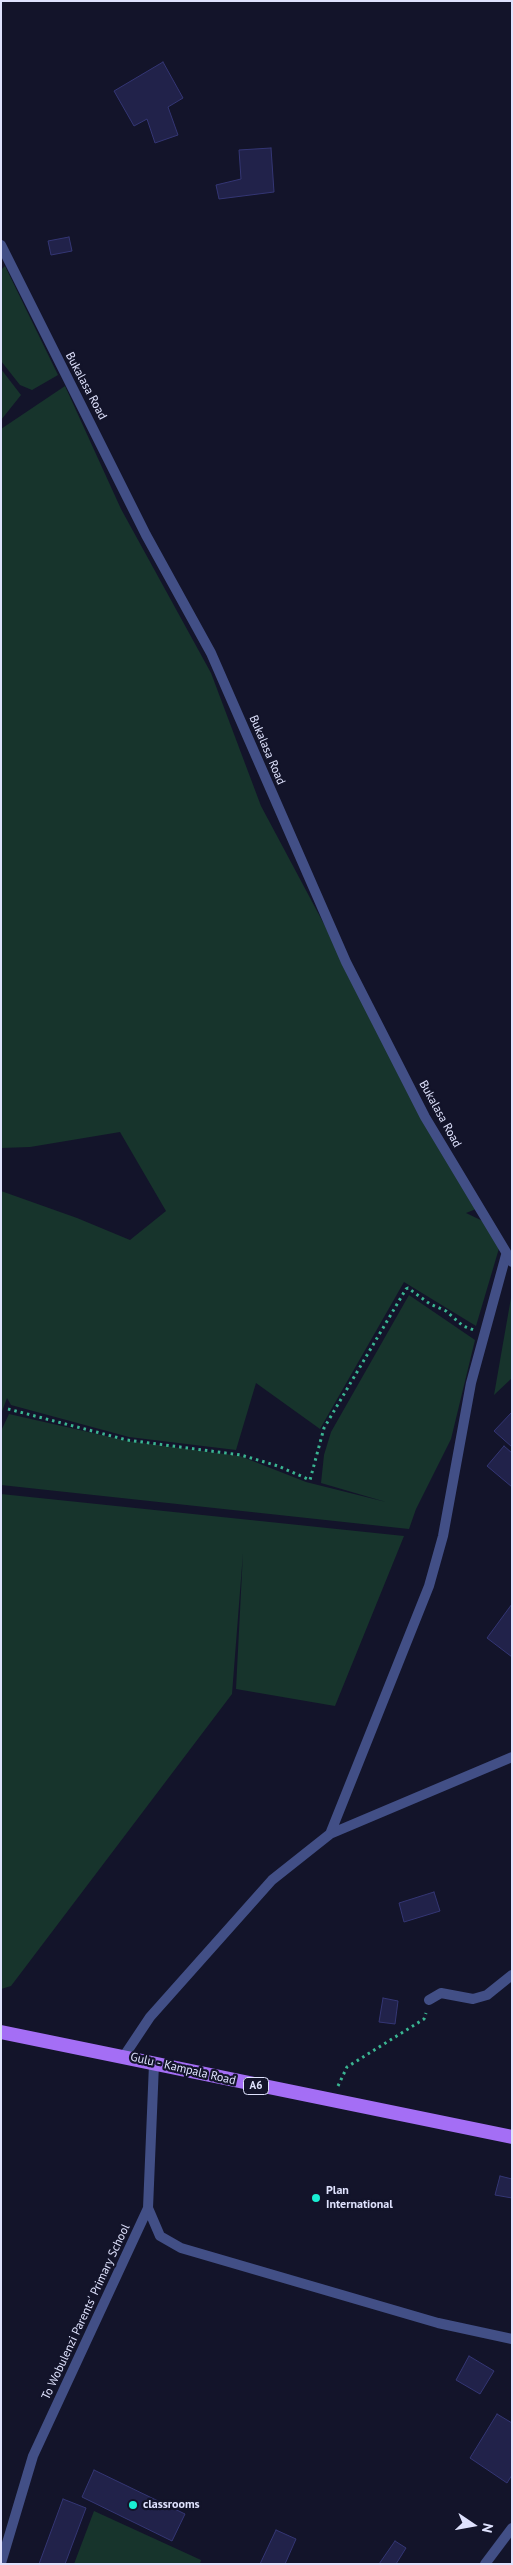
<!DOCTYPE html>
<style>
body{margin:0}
#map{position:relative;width:513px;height:2565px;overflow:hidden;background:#13142a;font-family:"PT Sans",sans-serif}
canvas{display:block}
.frame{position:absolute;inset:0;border:2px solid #dfe2fd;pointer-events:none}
.north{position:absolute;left:448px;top:2500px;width:50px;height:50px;-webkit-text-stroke:4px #13142a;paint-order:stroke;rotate:102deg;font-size:14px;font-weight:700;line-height:20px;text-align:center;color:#dfe2fd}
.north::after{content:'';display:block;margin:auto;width:18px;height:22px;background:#dfe2fd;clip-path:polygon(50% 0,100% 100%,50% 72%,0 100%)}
</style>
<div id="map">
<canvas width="513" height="2565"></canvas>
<div class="frame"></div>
<div class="north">N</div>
</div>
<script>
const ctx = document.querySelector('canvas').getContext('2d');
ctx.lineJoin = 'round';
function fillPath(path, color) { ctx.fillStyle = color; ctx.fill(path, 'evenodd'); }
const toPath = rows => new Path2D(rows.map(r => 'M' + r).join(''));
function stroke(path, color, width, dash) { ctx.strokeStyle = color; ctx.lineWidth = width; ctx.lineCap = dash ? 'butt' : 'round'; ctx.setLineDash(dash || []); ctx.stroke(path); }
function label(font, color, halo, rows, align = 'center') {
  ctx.font = font + ' "PT Sans",sans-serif'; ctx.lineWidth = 4.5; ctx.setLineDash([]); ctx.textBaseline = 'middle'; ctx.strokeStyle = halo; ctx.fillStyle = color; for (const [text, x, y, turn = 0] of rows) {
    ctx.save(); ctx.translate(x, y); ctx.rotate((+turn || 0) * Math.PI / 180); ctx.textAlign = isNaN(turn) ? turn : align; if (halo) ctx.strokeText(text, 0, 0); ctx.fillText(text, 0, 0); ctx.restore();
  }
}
fillPath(toPath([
 [5,266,58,375,32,390,20,385,1,361,1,270],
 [1,369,21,395,1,420],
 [65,386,121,509,211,673,261,806,476,1209,466,1213,489,1224,500,1245,476,1326,404,1282,320,1429,256,1383,236,1450,129,1437,11,1405,7,1398,1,1414,1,1191,77,1218,130,1240,166,1211,120,1132,30,1147,1,1148,1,429],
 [512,1292,512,1378,494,1395],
 [409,1295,475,1340,451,1439,416,1509,409,1529,1,1485,1,1431,9,1414,128,1441,240,1456,306,1482,386,1502,321,1483,324,1455,331,1432],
 [1,1494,404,1536,335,1706,236,1689,243,1553,232,1694,11,1986,1,1989],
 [94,2511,201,2560,200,2564,74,2564]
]), '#17342c');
const building = toPath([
 [163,62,183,98,168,107,178,135,155,143,147,119,134,126,114,91,163,62],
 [271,148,274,192,219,199,216,185,241,179,239,150,271,148],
 [69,237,72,251,51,255,48,241,69,237],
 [512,1412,512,1447,494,1431,512,1412],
 [504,1446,512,1453,512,1487,487,1466,504,1446],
 [512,1604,512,1657,487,1638,512,1604],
 [434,1892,440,1911,404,1922,399,1903,434,1892],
 [383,1998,398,2001,395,2024,379,2022,383,1998],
 [500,2176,512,2179,512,2198,495,2195,500,2176],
 [469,2356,494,2371,480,2394,456,2380,469,2356],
 [497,2414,512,2423,512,2475,507,2483,470,2458,497,2414],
 [94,2470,185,2514,172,2541,82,2497,94,2470],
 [63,2499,86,2508,65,2564,39,2564,63,2499],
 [276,2530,296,2539,285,2564,260,2564,276,2530],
 [395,2541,406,2548,396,2564,379,2564,395,2541]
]);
fillPath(building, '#21224a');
stroke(building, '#343674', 1);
stroke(toPath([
 [8,1409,127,1440,241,1455,278,1466,310,1480,324,1428,406,1289,408,1288,430,1304,446,1311,463,1326,474,1330],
 [338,2086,347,2067,424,2019,426,2013]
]), '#3ab592', 3, [2.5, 4]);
stroke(toPath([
 [330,1834,512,1757],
 [429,2000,441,1993,473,1999,487,1995,512,1975],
 [124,2056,150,2017,272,1880,330,1834,429,1586,443,1536,471,1383,506,1255],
 [148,2208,160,2236,181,2248,438,2323,512,2339],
 [1,2563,33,2456,148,2208,154,2064],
 [485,2564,512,2528]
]), '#424f86', 10);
stroke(toPath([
 [1,245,146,535,211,653,346,962,425,1117,512,1262]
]), '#424f86', 10);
stroke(toPath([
 [1,2032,512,2137]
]), '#a46ef5', 14);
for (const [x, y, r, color] of [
 [316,2198,5,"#19eed3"],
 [133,2505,5,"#19eed3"]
]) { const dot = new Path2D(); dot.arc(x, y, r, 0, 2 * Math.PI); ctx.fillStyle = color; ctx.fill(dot); stroke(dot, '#13142a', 2); }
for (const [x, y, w] of [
 [256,2086,25]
]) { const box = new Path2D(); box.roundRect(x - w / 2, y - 8.5, w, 17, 4); ctx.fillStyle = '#13142a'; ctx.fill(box); stroke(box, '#dfe2fd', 1); }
label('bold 11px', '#dfe2fd', null, [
 ["A6",256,2086]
]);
label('12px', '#dfe2fd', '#13142a', [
 ["Bukalasa Road",86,386,62],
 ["Bukalasa Road",267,750,67],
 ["Bukalasa Road",440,1114,61],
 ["Gulu - Kampala Road",183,2069,13],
 ["To Wobulenzi Parents' Primary School",86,2312,-65]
]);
label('bold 12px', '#dfe2fd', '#13142a', [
 ["Plan",326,2191],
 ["International",326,2205],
 ["classrooms",143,2505]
], 'left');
</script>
